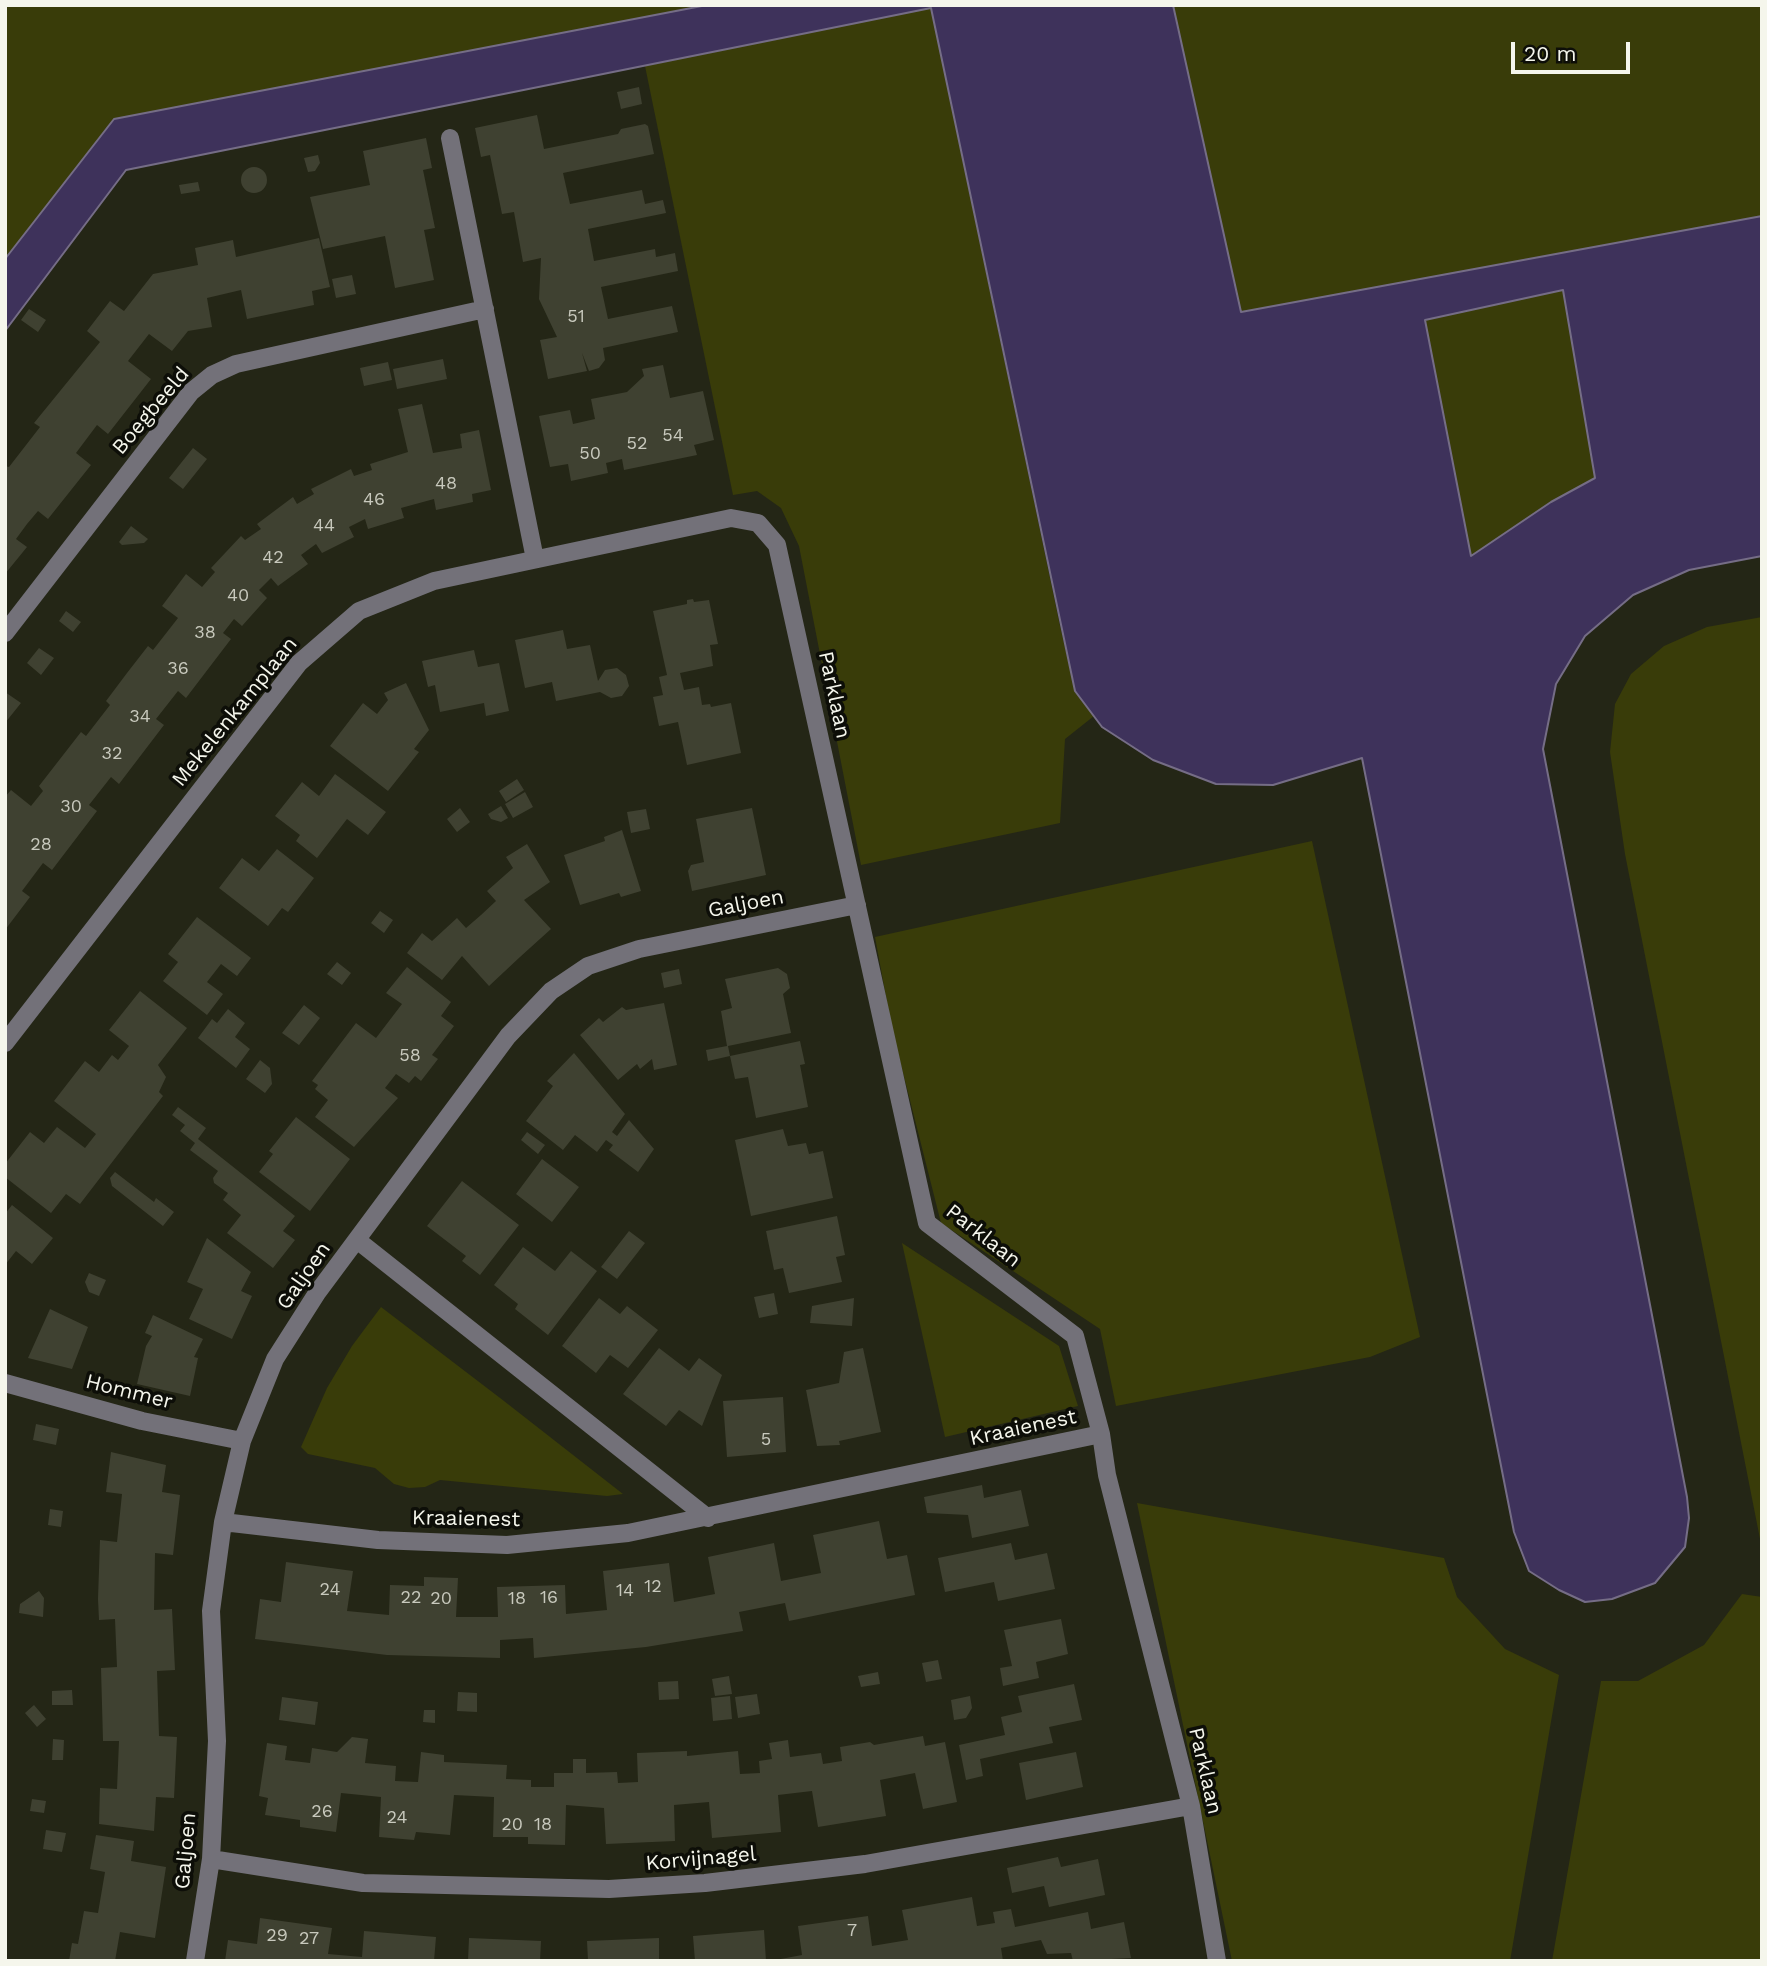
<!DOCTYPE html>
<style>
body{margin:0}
#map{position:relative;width:1767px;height:1966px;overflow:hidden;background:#242616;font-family:"Work Sans",sans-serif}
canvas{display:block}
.frame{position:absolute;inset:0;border:7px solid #f5f6ec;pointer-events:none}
.scale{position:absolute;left:1511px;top:42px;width:119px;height:32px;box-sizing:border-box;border:4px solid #f5f6ec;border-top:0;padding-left:9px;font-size:21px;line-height:24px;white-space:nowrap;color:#f5f6ec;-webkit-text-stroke:5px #0d0e08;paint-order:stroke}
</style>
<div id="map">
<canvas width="1767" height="1966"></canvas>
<div class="frame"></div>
<div class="scale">20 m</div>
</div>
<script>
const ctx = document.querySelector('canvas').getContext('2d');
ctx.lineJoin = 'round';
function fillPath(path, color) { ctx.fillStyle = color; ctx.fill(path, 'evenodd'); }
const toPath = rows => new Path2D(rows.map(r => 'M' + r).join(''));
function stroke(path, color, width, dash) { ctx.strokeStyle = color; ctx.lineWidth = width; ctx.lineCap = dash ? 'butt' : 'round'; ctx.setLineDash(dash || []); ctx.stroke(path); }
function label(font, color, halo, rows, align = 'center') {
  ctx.font = font + ' "Work Sans",sans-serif'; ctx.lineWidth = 7; ctx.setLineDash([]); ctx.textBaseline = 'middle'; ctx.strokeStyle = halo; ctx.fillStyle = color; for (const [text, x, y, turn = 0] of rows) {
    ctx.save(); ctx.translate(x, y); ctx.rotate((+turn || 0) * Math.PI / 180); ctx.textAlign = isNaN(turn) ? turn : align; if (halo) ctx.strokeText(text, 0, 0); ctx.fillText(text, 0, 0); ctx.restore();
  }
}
fillPath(toPath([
 [5,5,707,5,115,119,5,259],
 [1173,5,1761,5,1762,216,1241,312],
 [931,8,1060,626,1075,691,1094,716,1065,739,1060,823,861,865,799,546,781,508,757,491,733,495,645,66],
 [1563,290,1595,478,1551,502,1471,556,1425,320],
 [1762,617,1762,1549,1625,854,1610,752,1615,704,1631,674,1664,646,1707,627],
 [1312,841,1420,1337,1370,1357,1116,1406,1100,1329,941,1223,892,1029,875,937],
 [902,1243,1059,1346,1078,1406,945,1437],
 [381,1307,504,1401,623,1494,607,1496,440,1480,425,1487,409,1488,394,1484,375,1468,308,1454,301,1447,327,1388,352,1346],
 [1137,1503,1444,1558,1457,1597,1505,1649,1559,1675,1510,1961,1232,1961],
 [1742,1594,1762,1597,1762,1961,1552,1961,1601,1681,1638,1681,1704,1645]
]), '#393c09');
const water = toPath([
 [707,5,1173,5,1241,312,1762,216,1762,556,1689,570,1633,595,1585,636,1556,684,1543,749,1687,1497,1689,1518,1685,1547,1655,1583,1612,1599,1585,1602,1559,1590,1529,1571,1514,1532,1362,758,1273,785,1216,784,1153,760,1102,727,1075,691,931,8,126,170,5,331,5,259,114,119,707,5],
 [1563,290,1595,478,1551,502,1471,556,1425,320,1563,290]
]);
fillPath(water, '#3e325b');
stroke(water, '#756d86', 2);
fillPath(toPath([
 [639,87,642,104,621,109,617,92],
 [537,115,544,149,618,134,621,129,645,124,648,126,654,154,563,173,570,204,642,190,645,204,663,200,666,213,588,229,594,261,655,249,656,257,675,253,678,271,601,287,608,319,672,306,678,332,603,348,605,360,599,368,589,371,582,353,587,371,548,379,540,340,557,337,539,299,541,258,523,262,514,212,502,214,490,155,481,157,475,128],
 [426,138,432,168,423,170,435,228,424,230,434,280,395,288,385,236,323,249,310,197,370,185,363,151],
 [318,155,320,163,315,171,308,172,304,158],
 '241 180a13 13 0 1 1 26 0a13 13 0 1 1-26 0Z',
 [198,182,200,191,181,194,179,185],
 [319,238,330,287,312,291,314,305,247,319,241,290,207,298,212,327,188,331,172,351,149,334,128,361,151,379,108,434,97,425,76,453,91,465,48,519,38,511,27,524,16,539,27,547,5,574,5,466,9,467,40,427,34,423,100,342,87,331,110,301,124,311,153,274,198,265,195,248,233,240,236,257],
 [352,275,356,294,336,298,332,279],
 [29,309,46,320,38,332,21,320],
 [443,359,447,379,397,389,393,369],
 [388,362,392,380,364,386,360,368],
 [663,365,670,398,703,391,714,440,694,445,697,455,624,470,622,459,606,463,608,473,571,481,568,464,550,467,539,416,570,410,573,424,595,419,591,399,627,392,644,376,642,369],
 [422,404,433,453,462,448,460,434,479,430,491,490,472,494,473,502,436,510,434,499,401,508,404,518,368,529,365,519,349,527,354,537,322,553,316,544,301,555,308,564,278,586,271,578,259,590,267,598,242,626,234,619,223,633,231,639,186,698,178,691,156,719,164,725,119,784,111,777,89,805,97,811,52,870,43,863,22,891,30,897,5,930,5,797,11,790,31,806,43,791,39,786,81,732,86,736,110,705,106,701,127,673,148,646,153,650,178,618,162,606,186,574,202,587,215,572,211,568,241,536,245,540,261,529,257,524,293,497,297,504,314,494,311,489,351,469,354,476,372,470,370,464,408,452,398,409],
 [193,448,207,459,183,489,169,478],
 [131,526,148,539,144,543,122,545,119,542],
 [693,599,694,602,709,600,718,644,710,645,713,666,680,673,684,690,699,687,702,705,710,704,711,707,731,703,741,753,687,765,678,722,659,726,653,697,663,695,659,677,667,675,653,611,687,604,687,600],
 [66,611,81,622,73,632,59,621],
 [563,630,567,649,590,645,598,681,605,670,617,668,626,675,629,686,622,696,611,698,600,692,556,701,552,682,525,688,515,640],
 [39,648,54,658,41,675,27,663],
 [474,650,478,667,499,663,509,711,486,716,484,703,440,712,435,685,428,687,422,661],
 [406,683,429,730,414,749,419,752,388,791,330,746,363,703,377,714,388,700,384,693],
 [5,692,21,703,5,723],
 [335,774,386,812,368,835,347,819,317,858,296,841,300,835,275,816,302,782,319,796],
 [517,779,524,790,506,802,499,791],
 [525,792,533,807,513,818,505,804],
 [501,806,508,818,501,822,491,819,488,814],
 [460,808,470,822,457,832,447,819],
 [752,808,766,875,692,891,688,871,691,865,704,862,696,819],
 [646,809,650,829,631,833,627,812],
 [622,830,641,891,621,897,619,893,580,905,564,855,605,841,604,837],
 [527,844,550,882,524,900,551,929,520,957,489,986,462,956,442,980,407,953,422,933,432,941,457,918,466,928,481,915,496,901,487,891,513,868,506,857],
 [277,849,314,878,288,912,282,908,268,926,219,888,242,858,259,871],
 [380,911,393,920,384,933,371,923],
 [197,917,251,958,237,976,221,964,207,982,223,994,207,1015,163,981,178,962,168,954],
 [337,962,351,973,342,985,327,974],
 [407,967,451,1002,441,1016,454,1026,432,1055,438,1059,421,1081,415,1076,409,1083,396,1074,385,1088,398,1098,354,1147,315,1117,328,1100,315,1089,318,1085,312,1081,356,1023,376,1038,402,1004,386,993],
 [778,968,787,974,790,988,783,994,791,1033,728,1046,730,1056,708,1061,706,1050,727,1046,721,1011,732,1008,725,979],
 [679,969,682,984,664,988,661,973],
 [140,991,187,1028,158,1065,166,1077,159,1092,163,1096,80,1204,66,1194,51,1213,5,1177,5,1164,30,1132,44,1143,57,1127,85,1148,96,1134,54,1101,85,1061,99,1072,112,1055,118,1060,129,1046,109,1030],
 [664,1003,677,1065,654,1070,652,1059,640,1069,637,1064,618,1080,580,1035,599,1018,603,1022,622,1007,626,1010],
 [304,1005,320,1018,299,1045,282,1033],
 [228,1009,245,1023,235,1037,250,1049,236,1068,198,1038,212,1019,217,1023],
 [800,1041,805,1064,800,1065,808,1107,756,1118,748,1077,735,1079,730,1056],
 [574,1053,625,1114,612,1132,617,1136,629,1120,654,1149,638,1172,609,1150,613,1145,606,1140,597,1152,575,1135,563,1150,526,1121,553,1086,547,1081],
 [260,1060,270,1068,272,1084,265,1093,246,1079],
 [178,1107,206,1128,198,1139,295,1216,283,1231,295,1240,273,1268,227,1233,241,1215,223,1200,228,1193,214,1183,213,1178,218,1171,190,1150,195,1143,180,1131,185,1125,172,1115],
 [296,1117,350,1159,310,1211,259,1172,273,1154,269,1151],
 [783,1129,788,1146,806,1143,809,1154,823,1151,833,1198,751,1216,735,1140],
 [527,1132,545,1145,538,1154,521,1140],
 [542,1159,579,1187,552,1222,516,1194],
 [115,1172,154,1202,156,1198,174,1212,163,1226,112,1186,110,1178],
 [462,1181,519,1225,480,1275,462,1261,466,1256,427,1226],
 [12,1205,53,1238,32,1264,16,1251,5,1265,5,1214],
 [837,1216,845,1255,836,1257,842,1282,789,1293,783,1268,774,1270,766,1231],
 [629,1231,645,1243,617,1279,601,1267],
 [207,1238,251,1272,241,1291,252,1296,232,1339,189,1319,203,1289,187,1282],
 [523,1247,555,1271,571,1251,597,1271,548,1335,515,1309,518,1304,494,1285],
 [89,1273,106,1280,99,1296,89,1292,85,1282],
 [774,1293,778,1314,759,1318,754,1297],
 [599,1298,620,1314,627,1306,658,1330,628,1368,610,1355,596,1373,562,1346],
 [854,1298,852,1326,810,1323,812,1306],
 [50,1309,88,1327,72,1369,28,1358],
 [153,1315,203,1339,194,1357,198,1358,190,1396,137,1384,146,1346,152,1336,145,1333],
 [659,1348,689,1371,699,1358,722,1375,702,1426,679,1410,666,1426,623,1394],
 [863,1348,881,1432,839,1441,840,1445,817,1446,806,1390,839,1383,844,1352],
 [783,1397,786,1452,727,1457,723,1401],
 [36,1424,59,1429,56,1445,33,1440],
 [111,1452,166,1465,162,1492,180,1495,173,1555,155,1553,154,1610,172,1609,175,1670,157,1671,159,1736,177,1737,174,1798,156,1797,154,1831,99,1824,100,1788,117,1789,119,1741,103,1741,101,1668,117,1667,115,1619,99,1620,98,1599,100,1540,117,1542,122,1494,106,1492],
 [982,1485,984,1498,1021,1490,1029,1526,972,1538,968,1515,927,1513,924,1497],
 [50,1509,63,1511,61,1527,48,1525],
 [879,1521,887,1559,907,1555,915,1595,789,1621,785,1603,739,1612,743,1631,646,1647,534,1658,533,1638,500,1640,500,1658,387,1655,255,1639,260,1599,281,1602,286,1562,353,1571,347,1611,389,1615,390,1585,424,1586,424,1577,458,1578,456,1617,498,1617,497,1587,565,1585,566,1614,607,1610,603,1571,669,1563,674,1602,715,1594,708,1557,774,1543,781,1581,821,1573,813,1535],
 [1011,1543,1015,1560,1047,1553,1055,1589,998,1601,994,1582,945,1592,938,1558],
 [39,1591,44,1598,43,1617,19,1613,20,1604],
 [1061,1619,1068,1654,1036,1662,1039,1678,1003,1686,1000,1668,1012,1666,1004,1630],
 [938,1660,942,1679,926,1682,922,1663],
 [878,1672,880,1684,861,1687,858,1676],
 [729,1676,732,1694,715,1696,712,1679],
 [678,1681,679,1699,659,1700,658,1682],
 [1074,1684,1082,1720,1049,1727,1053,1743,980,1759,983,1776,966,1780,959,1745,1005,1735,1001,1717,1022,1712,1018,1696],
 [72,1690,73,1705,52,1705,52,1691],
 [458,1692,477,1693,477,1712,457,1711],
 [757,1694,760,1714,738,1718,735,1697],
 [730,1696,732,1719,713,1721,711,1698],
 [970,1696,972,1708,966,1718,954,1720,951,1700],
 [282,1697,318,1702,315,1725,279,1720],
 [34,1705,46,1719,37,1727,25,1713],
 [424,1710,435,1710,435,1723,423,1722],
 [923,1736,925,1746,945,1742,957,1802,923,1809,915,1773,880,1780,886,1816,818,1827,812,1791,778,1795,781,1832,712,1838,709,1802,674,1805,675,1841,606,1844,604,1808,566,1805,565,1845,528,1844,528,1837,493,1837,494,1797,454,1795,450,1835,416,1832,414,1840,379,1837,381,1797,341,1793,336,1832,300,1827,300,1820,265,1815,268,1798,259,1796,267,1743,287,1746,285,1760,310,1763,312,1748,337,1752,352,1737,368,1739,365,1763,396,1766,395,1781,418,1782,421,1752,444,1755,444,1762,507,1765,506,1779,531,1780,531,1787,554,1787,554,1773,573,1773,573,1759,586,1759,586,1773,617,1772,618,1783,638,1782,637,1753,687,1751,687,1756,738,1751,740,1774,760,1773,759,1761,772,1759,769,1743,788,1740,790,1757,821,1753,823,1764,842,1761,840,1747,870,1742,874,1745],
 [53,1739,64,1740,63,1760,52,1760],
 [1076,1752,1083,1787,1026,1800,1019,1763],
 [32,1799,46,1801,44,1813,30,1811],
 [46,1830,66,1833,62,1852,43,1849],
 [96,1835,134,1841,131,1861,166,1867,155,1938,120,1932,115,1961,69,1961,72,1943,78,1944,84,1911,98,1913,105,1872,90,1869],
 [1058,1857,1061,1867,1098,1859,1105,1895,1049,1907,1044,1886,1012,1893,1007,1868],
 [972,1897,977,1926,995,1923,993,1912,1011,1909,1015,1927,1088,1912,1091,1929,1124,1922,1131,1958,1073,1961,1071,1953,1047,1954,1041,1940,1001,1948,1003,1961,770,1961,802,1955,798,1926,868,1916,872,1946,908,1940,902,1910],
 [260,1918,332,1928,328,1954,362,1957,364,1931,436,1937,434,1961,225,1961,228,1940,257,1944],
 [764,1930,766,1961,695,1961,693,1936],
 [469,1938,541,1941,540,1961,468,1961],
 [659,1938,659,1961,588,1961,587,1941]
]), '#3f4131');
stroke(toPath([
 [450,138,535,559],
 [5,633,191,392,212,375,236,364,485,309],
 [5,1043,299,663,359,611,434,581,731,518,758,523,777,545,927,1223,1075,1336,1101,1434,1107,1475,1191,1806,1217,1961],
 [357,1240,708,1518],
 [5,1383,142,1421,242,1441],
 [223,1522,378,1540,507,1545,628,1533,1101,1434],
 [211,1859,363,1883,609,1889,705,1883,865,1864,1191,1806],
 [195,1961,211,1859,217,1741,211,1611,223,1522,242,1441,275,1359,317,1293,508,1036,551,991,588,966,639,949,857,905]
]), '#737179', 18);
label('18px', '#c8c9bd', null, [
 ["51",576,317],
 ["54",673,436],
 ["52",637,444],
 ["50",590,454],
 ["48",446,484],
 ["46",374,500],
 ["44",324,526],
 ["42",273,558],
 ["40",238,596],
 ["38",205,633],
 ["36",178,669],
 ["34",140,717],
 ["32",112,754],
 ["30",71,807],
 ["28",41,845],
 ["58",410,1056],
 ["5",766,1440],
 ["12",653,1587],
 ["24",330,1590],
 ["14",625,1591],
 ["22",411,1598],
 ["16",549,1598],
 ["20",441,1599],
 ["18",517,1599],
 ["26",322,1812],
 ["24",397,1818],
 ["20",512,1825],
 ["18",543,1825],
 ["7",852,1931],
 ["29",277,1936],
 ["27",309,1939]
]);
label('21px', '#f5f6ec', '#0d0e08', [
 ["Boegbeeld",151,411,-50],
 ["Parklaan",834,695,78],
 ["Mekelenkamplaan",235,712,-51],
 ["Galjoen",746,904,-11],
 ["Parklaan",983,1236,38],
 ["Galjoen",304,1276,-55],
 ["Hommer",129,1392,14],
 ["Kraaienest",1023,1428,-12],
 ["Kraaienest",466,1519,1],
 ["Parklaan",1205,1771,77],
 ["Galjoen",186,1851,-85],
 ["Korvijnagel",701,1859,-5]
]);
</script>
